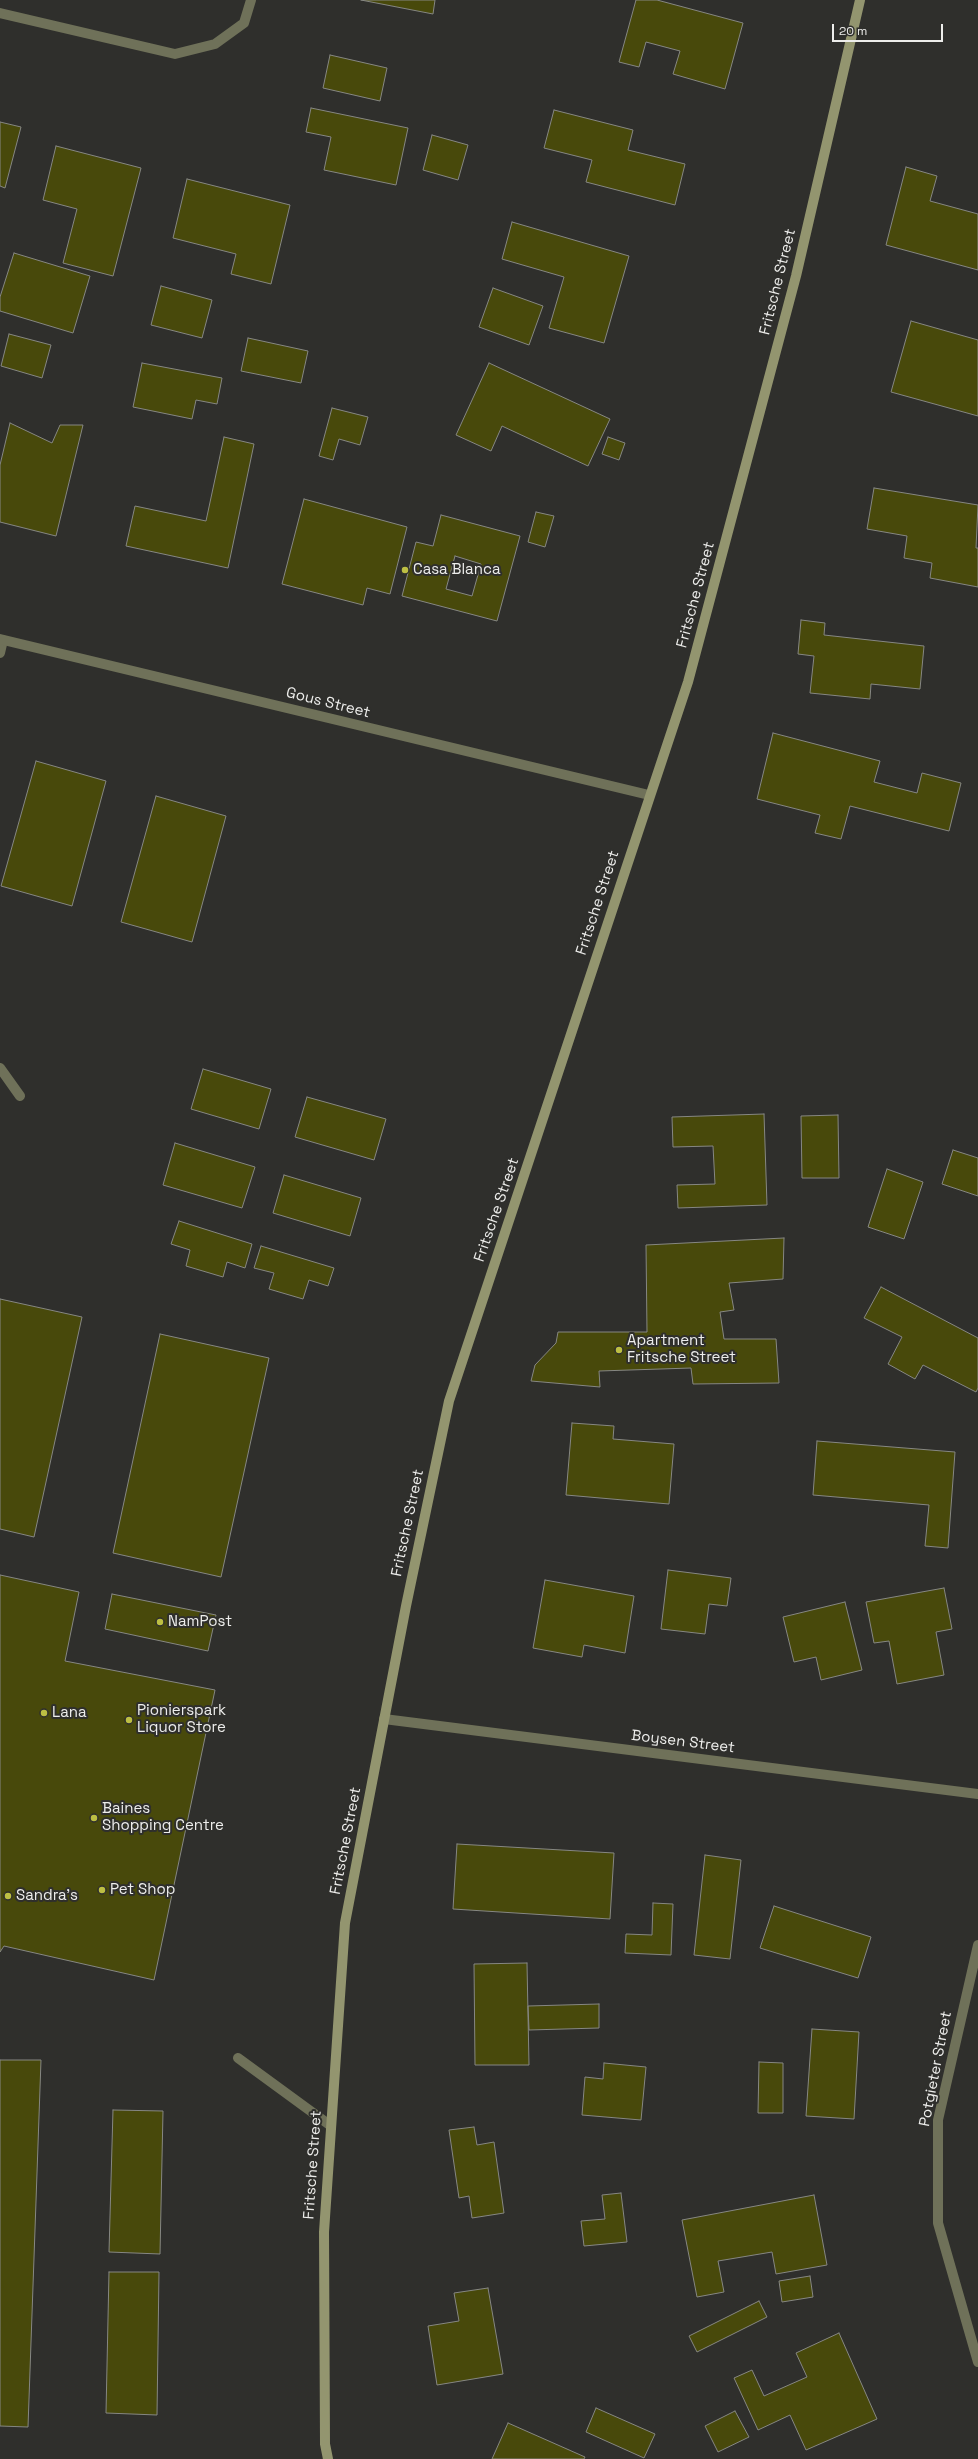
<!DOCTYPE html>
<style>
body{margin:0}
#map{position:relative;width:978px;height:2459px;overflow:hidden;background:#2f2f2c;font-family:"Space Grotesk",sans-serif}
canvas{display:block}
.scale{position:absolute;left:832px;top:24px;width:111px;height:18px;box-sizing:border-box;border:2px solid #ededeb;border-top:0;padding-left:5px;font-size:12px;line-height:14px;white-space:nowrap;color:#ededeb;-webkit-text-stroke:3px #2f2f2c;paint-order:stroke}
</style>
<div id="map">
<canvas width="978" height="2459"></canvas>
<div class="scale">20 m</div>
</div>
<script>
const ctx = document.querySelector('canvas').getContext('2d');
ctx.lineJoin = 'round';
function fillPath(path, color) { ctx.fillStyle = color; ctx.fill(path, 'evenodd'); }
const toPath = rows => new Path2D(rows.map(r => 'M' + r).join(''));
function stroke(path, color, width, dash) { ctx.strokeStyle = color; ctx.lineWidth = width; ctx.lineCap = dash ? 'butt' : 'round'; ctx.setLineDash(dash || []); ctx.stroke(path); }
function label(font, color, halo, rows, align = 'center') {
  ctx.font = font + ' "Space Grotesk",sans-serif'; ctx.lineWidth = 4; ctx.setLineDash([]); ctx.textBaseline = 'middle'; ctx.strokeStyle = halo; ctx.fillStyle = color; for (const [text, x, y, turn = 0] of rows) {
    ctx.save(); ctx.translate(x, y); ctx.rotate((+turn || 0) * Math.PI / 180); ctx.textAlign = isNaN(turn) ? turn : align; if (halo) ctx.strokeText(text, 0, 0); ctx.fillText(text, 0, 0); ctx.restore();
  }
}
const building = toPath([
 [361,0,435,0,433,14,361,0],
 [636,0,657,0,743,23,725,89,673,74,680,51,646,42,639,67,619,62,636,0],
 [330,55,387,68,380,101,323,88,330,55],
 [311,108,408,128,396,185,324,170,331,137,306,132,311,108],
 [554,110,633,130,628,150,685,164,675,205,586,182,592,160,544,148,554,110],
 [0,122,21,127,5,188,0,186,0,122],
 [432,135,468,145,458,180,423,170,432,135],
 [56,146,141,168,113,276,63,263,77,209,43,200,56,146],
 [906,167,937,176,930,201,978,214,978,270,886,245,906,167],
 [187,179,290,205,271,284,231,274,236,254,173,238,187,179],
 [512,222,629,256,604,343,549,328,564,277,502,259,512,222],
 [14,253,90,276,73,333,0,311,0,297,14,253],
 [161,286,212,300,202,338,151,325,161,286],
 [493,288,543,306,529,345,479,327,493,288],
 [911,321,978,340,978,416,891,392,911,321],
 [9,334,51,345,42,378,1,366,9,334],
 [248,338,308,351,301,383,241,371,248,338],
 [142,363,222,378,217,404,196,400,192,419,133,407,142,363],
 [489,363,610,419,588,466,502,426,491,451,456,435,489,363],
 [332,408,368,417,360,445,339,439,333,460,319,456,332,408],
 [10,423,52,443,60,425,83,425,56,536,0,522,0,465,10,423],
 [224,437,254,444,228,568,126,546,135,506,206,521,224,437],
 [608,437,625,443,619,460,602,454,608,437],
 [874,488,978,505,976,548,978,548,978,587,930,578,932,563,904,558,907,536,867,529,874,488],
 [304,499,407,527,390,594,367,588,363,605,282,584,304,499],
 [536,512,554,516,545,547,528,542,536,512],
 [441,515,520,536,497,621,402,596,416,542,433,546,441,515],
 [455,556,481,564,472,596,446,589,455,556],
 [801,620,825,623,824,635,924,646,920,689,871,684,870,699,810,693,814,656,798,654,801,620],
 [773,733,880,761,874,782,917,793,922,773,961,783,949,831,850,806,841,839,815,833,820,815,757,799,773,733],
 [36,761,106,781,72,906,1,886,36,761],
 [156,796,226,816,192,942,121,922,156,796],
 [203,1069,271,1089,259,1129,191,1109,203,1069],
 [307,1097,386,1119,374,1160,295,1137,307,1097],
 [764,1114,767,1205,678,1208,677,1185,715,1184,713,1146,673,1147,672,1117,764,1114],
 [838,1115,839,1178,802,1178,801,1116,838,1115],
 [175,1143,255,1167,242,1208,163,1185,175,1143],
 [953,1150,978,1158,978,1196,942,1184,953,1150],
 [887,1169,923,1182,904,1239,868,1227,887,1169],
 [284,1175,361,1198,350,1236,273,1213,284,1175],
 [179,1221,252,1244,245,1268,227,1262,223,1277,186,1266,190,1250,171,1244,179,1221],
 [784,1238,783,1279,729,1283,734,1310,720,1312,724,1339,776,1339,779,1383,693,1384,691,1368,599,1371,600,1387,531,1381,535,1365,556,1343,558,1332,647,1332,646,1245,784,1238],
 [261,1246,334,1268,328,1286,309,1280,303,1299,269,1289,274,1273,254,1268,261,1246],
 [881,1287,978,1338,978,1388,976,1392,923,1365,915,1379,888,1364,902,1337,864,1318,881,1287],
 [0,1299,82,1317,34,1537,0,1529,0,1299],
 [160,1334,269,1358,221,1577,113,1553,160,1334],
 [572,1423,614,1426,613,1439,674,1444,669,1504,566,1495,572,1423],
 [817,1441,955,1452,948,1548,925,1546,929,1505,813,1495,817,1441],
 [668,1570,731,1578,727,1606,709,1604,705,1634,661,1629,668,1570],
 [0,1575,79,1592,65,1661,215,1690,154,1980,4,1946,0,1952,0,1575],
 [545,1580,634,1596,625,1653,584,1645,582,1657,533,1648,545,1580],
 [944,1588,952,1629,936,1632,944,1675,897,1684,889,1641,874,1643,866,1602,944,1588],
 [112,1594,216,1615,208,1651,105,1629,112,1594],
 [845,1602,862,1670,821,1680,816,1657,794,1662,783,1617,845,1602],
 [457,1844,614,1853,610,1919,453,1909,457,1844],
 [705,1855,741,1860,730,1959,694,1955,705,1855],
 [653,1903,673,1904,671,1955,625,1953,626,1934,652,1935,653,1903],
 [774,1906,871,1937,858,1978,760,1948,774,1906],
 [527,1963,529,2065,475,2065,474,1964,527,1963],
 [599,2004,599,2028,529,2030,528,2006,599,2004],
 [812,2029,859,2032,854,2119,806,2116,812,2029],
 [0,2060,41,2060,28,2427,0,2426,0,2060],
 [759,2062,783,2063,783,2113,758,2113,759,2062],
 [604,2063,646,2067,641,2120,582,2115,585,2077,603,2079,604,2063],
 [113,2110,163,2111,160,2254,109,2252,113,2110],
 [474,2127,477,2145,494,2142,504,2213,472,2218,469,2196,459,2198,449,2130,474,2127],
 [621,2193,627,2242,584,2246,581,2221,605,2219,602,2195,621,2193],
 [814,2195,827,2265,776,2274,772,2252,718,2261,724,2292,697,2297,682,2220,814,2195],
 [109,2272,159,2272,157,2415,106,2413,109,2272],
 [810,2276,813,2297,782,2302,779,2281,810,2276],
 [488,2288,503,2374,437,2385,428,2326,459,2321,454,2293,488,2288],
 [759,2301,767,2317,697,2352,689,2336,759,2301],
 [839,2333,877,2419,806,2450,790,2415,758,2430,734,2378,752,2370,764,2396,807,2377,796,2353,839,2333],
 [596,2408,655,2434,644,2458,586,2432,596,2408],
 [735,2411,749,2437,718,2452,705,2426,735,2411],
 [508,2423,585,2457,584,2459,492,2459,508,2423]
]);
fillPath(building, '#48490b');
stroke(building, '#868783', 1);
stroke(toPath([
 [0,653,3,640],
 [0,1068,20,1096],
 [238,2058,331,2126]
]), '#6f7159', 10);
stroke(toPath([
 [0,13,175,54,215,44,244,23,251,0],
 [0,639,649,795],
 [384,1719,978,1794],
 [978,1945,938,2120,938,2223,978,2362]
]), '#6f7159', 10);
stroke(toPath([
 [328,2459,325,2444,324,2232,345,1923,406,1606,449,1401,688,682,796,276,860,0]
]), '#93956f', 10);
for (const [x, y, r, color] of [
 [405,570,4,"#bdbf43"],
 [619,1350,4,"#bdbf43"],
 [160,1622,4,"#bdbf43"],
 [44,1713,4,"#bdbf43"],
 [129,1720,4,"#bdbf43"],
 [94,1818,4,"#bdbf43"],
 [102,1890,4,"#bdbf43"],
 [8,1896,4,"#bdbf43"]
]) { const dot = new Path2D(); dot.arc(x, y, r, 0, 2 * Math.PI); ctx.fillStyle = color; ctx.fill(dot); stroke(dot, '#2f2f2c', 1.5); }
label('15px', '#ededeb', '#2f2f2c', [
 ["Fritsche Street",778,282,-76],
 ["Fritsche Street",696,595,-75],
 ["Gous Street",328,703,14],
 ["Fritsche Street",598,903,-72],
 ["Fritsche Street",497,1210,-71],
 ["Fritsche Street",408,1523,-78],
 ["Boysen Street",683,1742,7],
 ["Fritsche Street",346,1841,-79],
 ["Potgieter Street",936,2069,-79],
 ["Fritsche Street",313,2165,-86]
]);
label('15px', '#ededeb', '#2f2f2c', [
 ["Casa Blanca",413,570],
 ["Apartment",627,1341],
 ["Fritsche Street",627,1358],
 ["NamPost",168,1622],
 ["Pionierspark",137,1711],
 ["Liquor Store",137,1728],
 ["Lana",52,1713],
 ["Baines",102,1809],
 ["Shopping Centre",102,1826],
 ["Pet Shop",110,1890],
 ["Sandra's",16,1896]
], 'left');
</script>
